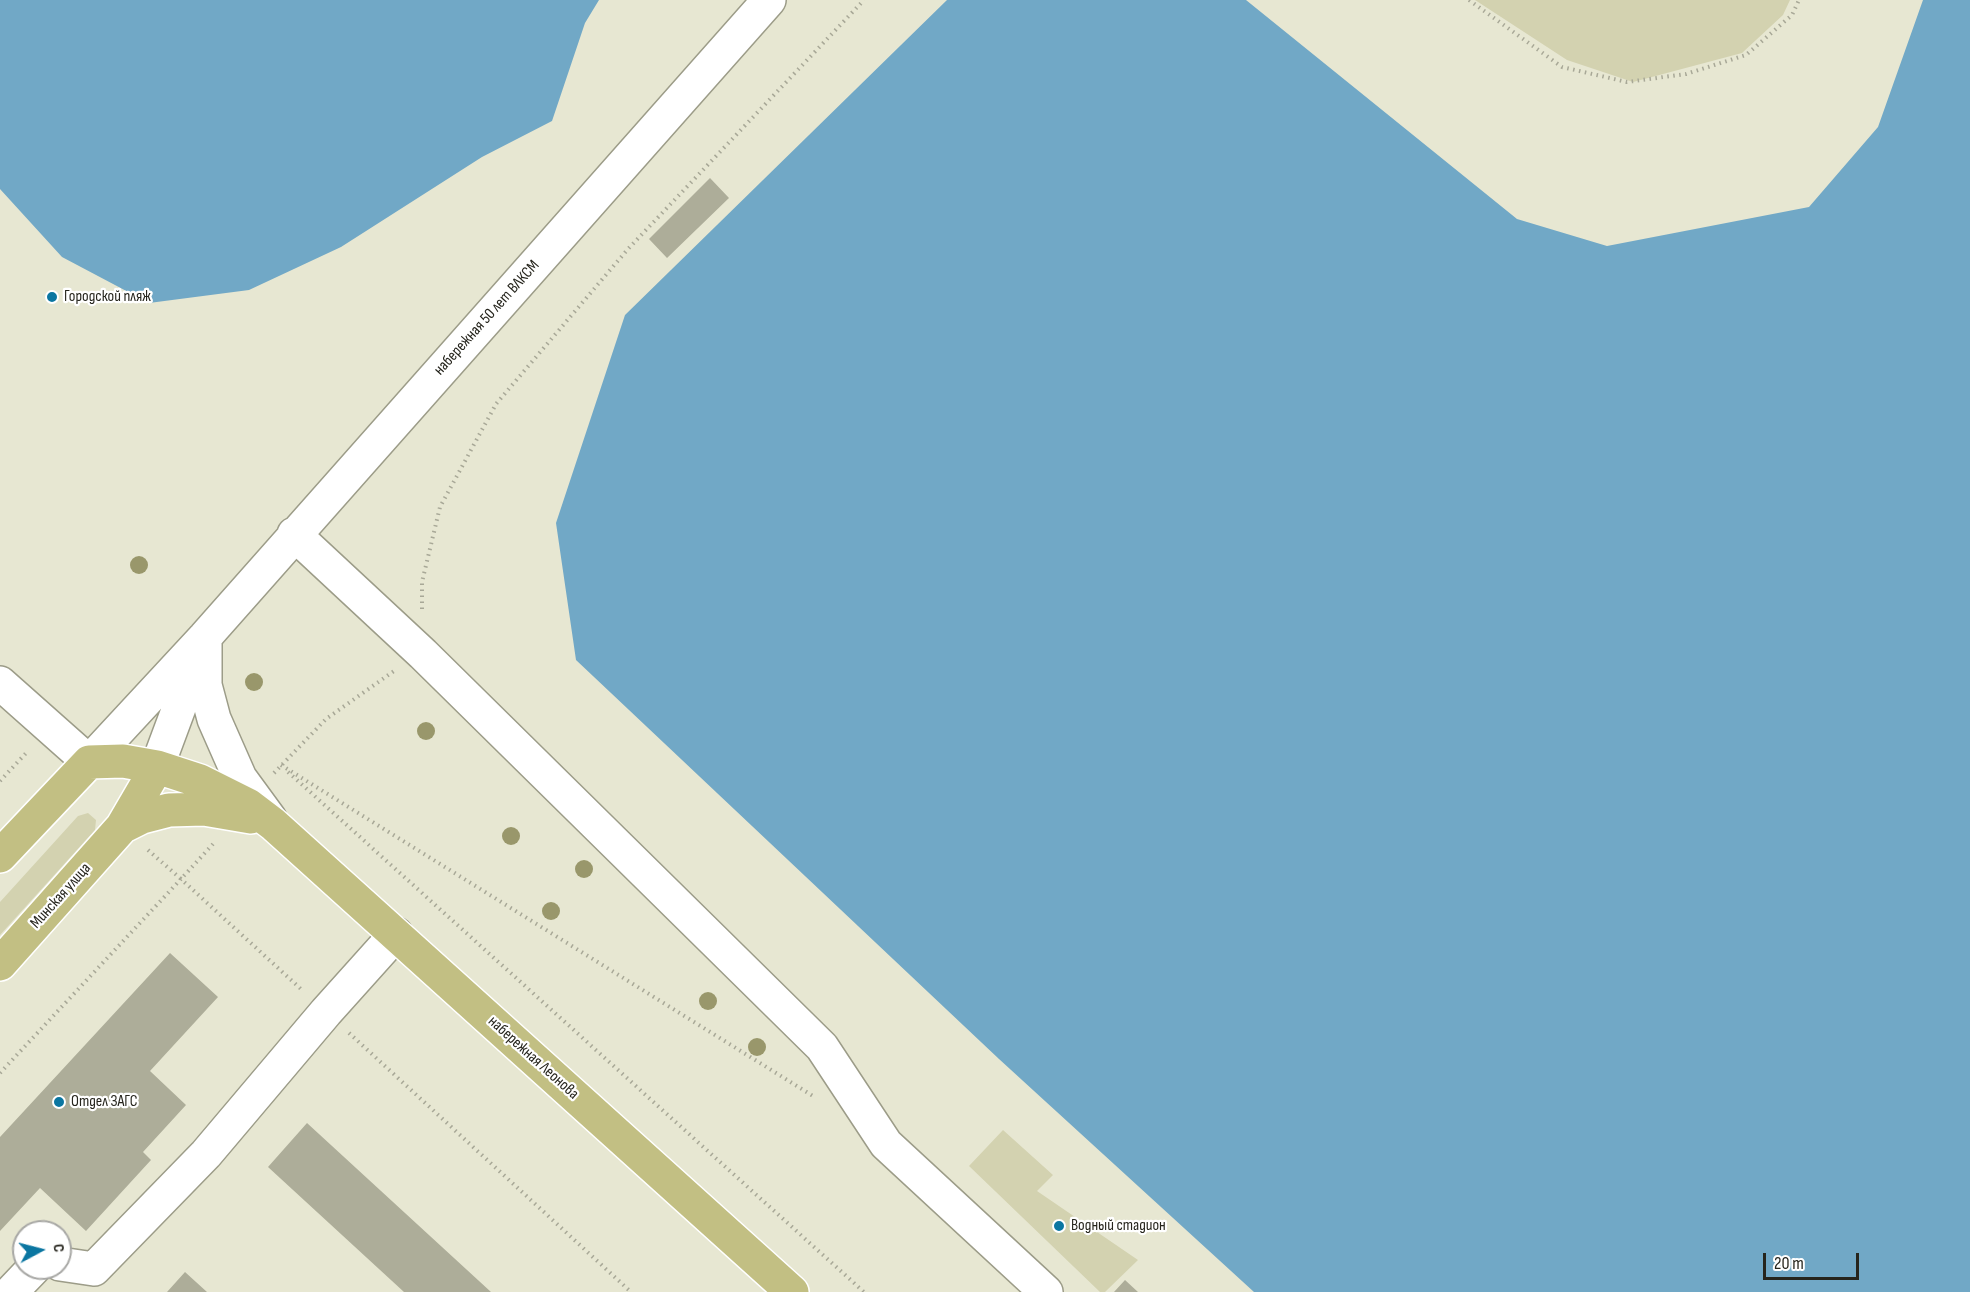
<!DOCTYPE html>
<meta charset="utf-8">
<style>
body{margin:0}
#map{position:relative;width:1970px;height:1292px;overflow:hidden;background:#e7e7d2;font-family:"Sofia Sans Condensed",sans-serif}
canvas{display:block}
.north{position:absolute;left:12px;top:1220px;width:60px;height:60px;box-sizing:border-box;background:#fff;border:2px solid #a8a8a5;border-radius:50%;rotate:83deg;font-size:16px;font-weight:700;line-height:24px;text-align:center;color:#26251d}
.north::after{content:'';display:block;margin:auto;width:21px;height:27px;background:#0b76a1;clip-path:polygon(50% 0,100% 100%,50% 72%,0 100%)}
.scale{position:absolute;left:1763px;top:1253px;width:96px;height:27px;box-sizing:border-box;border:3px solid #26251d;border-top:0;padding-left:8px;font-size:18px;line-height:21px;white-space:nowrap;color:#26251d;-webkit-text-stroke:4px #fff;paint-order:stroke}
</style>
<div id="map">
<canvas width="1970" height="1292"></canvas>
<div class="north">С</div>
<div class="scale">20 m</div>
</div>
<script>
const ctx = document.querySelector('canvas').getContext('2d');
ctx.lineJoin = 'round';
function fillPath(path, color) { ctx.fillStyle = color; ctx.fill(path, 'evenodd'); }
const toPath = rows => new Path2D(rows.map(r => 'M' + r).join(''));
function stroke(path, color, width, dash) { ctx.strokeStyle = color; ctx.lineWidth = width; ctx.lineCap = dash ? 'butt' : 'round'; ctx.setLineDash(dash || []); ctx.stroke(path); }
function label(font, color, halo, rows, align = 'center') {
  ctx.font = font + ' "Sofia Sans Condensed",sans-serif'; ctx.lineWidth = 4.5; ctx.setLineDash([]); ctx.textBaseline = 'middle'; ctx.strokeStyle = halo; ctx.fillStyle = color; for (const [text, x, y, turn = 0] of rows) {
    ctx.save(); ctx.translate(x, y); ctx.rotate((+turn || 0) * Math.PI / 180); ctx.textAlign = isNaN(turn) ? turn : align; if (halo) ctx.strokeText(text, 0, 0); ctx.fillText(text, 0, 0); ctx.restore();
  }
}
fillPath(toPath([
 [1475,0,1790,0,1783,15,1742,53,1633,82,1567,60],
 [88,813,96,820,95,830,0,935,0,902,78,816],
 [1003,1130,1053,1175,1037,1191,1138,1260,1105,1292,1100,1292,969,1166]
]), '#d3d2b0');
fillPath(toPath([
 [0,0,599,0,585,23,552,121,482,157,341,247,249,290,149,303,62,257,0,189],
 [947,0,1246,0,1517,219,1607,246,1809,207,1878,127,1923,0,1970,0,1970,1292,1254,1292,999,1059,576,660,556,523,625,315]
]), '#71a8c6');
fillPath(toPath([
 [710,178,729,198,667,258,649,239],
 [170,953,218,997,150,1071,186,1105,143,1152,151,1160,86,1231,40,1188,0,1231,0,1137],
 [307,1123,491,1292,404,1292,268,1167],
 [185,1272,207,1292,167,1292],
 [1125,1280,1138,1292,1114,1292]
]), '#adad99');
const minor = toPath([
 [294,534,423,654,822,1047,886,1144,1046,1292],
 [205,637,205,685,214,719,240,778,270,819],
 [0,683,89,762,205,637,769,0],
 [157,767,199,654],
 [60,1264,94,1269,206,1154,326,1012,396,934],
 [11,1292,34,1268]
]);
const major = toPath([
 [122,827,142,817,169,810,204,809,251,817],
 [0,856,89,762,123,761,157,767,200,781,248,805,273,824,792,1292],
 [0,964,122,827,157,767]
]);
stroke(minor, '#9c9c88', 36);
stroke(major, '#fff', 36);
stroke(toPath([
 [1469,0,1562,67,1627,82,1686,74,1746,55,1792,15,1799,0],
 [422,609,422,582,440,507,496,404,628,249,864,0],
 [281,765,813,1096],
 [288,772,864,1292],
 [274,773,326,719,394,671],
 [0,781,28,751],
 [148,850,181,879,213,844],
 [349,1033,631,1292],
 [0,1073,181,879,302,990]
]), '#a8a897', 4, [1.5, 4.5]);
stroke(minor, '#fff', 33);
stroke(major, '#c2bf83', 33);
ctx.fillStyle = '#99976b';
for (const [x, y] of [
 [139,565],
 [254,682],
 [426,731],
 [511,836],
 [584,869],
 [551,911],
 [708,1001],
 [757,1047]
]) { ctx.beginPath(); ctx.arc(x, y, 9, 0, 2 * Math.PI); ctx.fill(); }
for (const [x, y, r, color] of [
 [52,297,6,"#0b76a1"],
 [59,1102,6,"#0b76a1"],
 [1059,1226,6,"#0b76a1"]
]) { const dot = new Path2D(); dot.arc(x, y, r, 0, 2 * Math.PI); ctx.fillStyle = color; ctx.fill(dot); stroke(dot, '#fff', 2); }
label('16px', '#26251d', '#fff', [
 ["Городской пляж",64,297],
 ["Отдел ЗАГС",71,1102],
 ["Водный стадион",1071,1226]
], 'left');
label('16px', '#26251d', '#fff', [
 ["набережная 50 лет ВЛКСМ",487,318,-48],
 ["Минская улица",61,896,-48],
 ["набережная Леонова",533,1058,42]
]);
</script>
